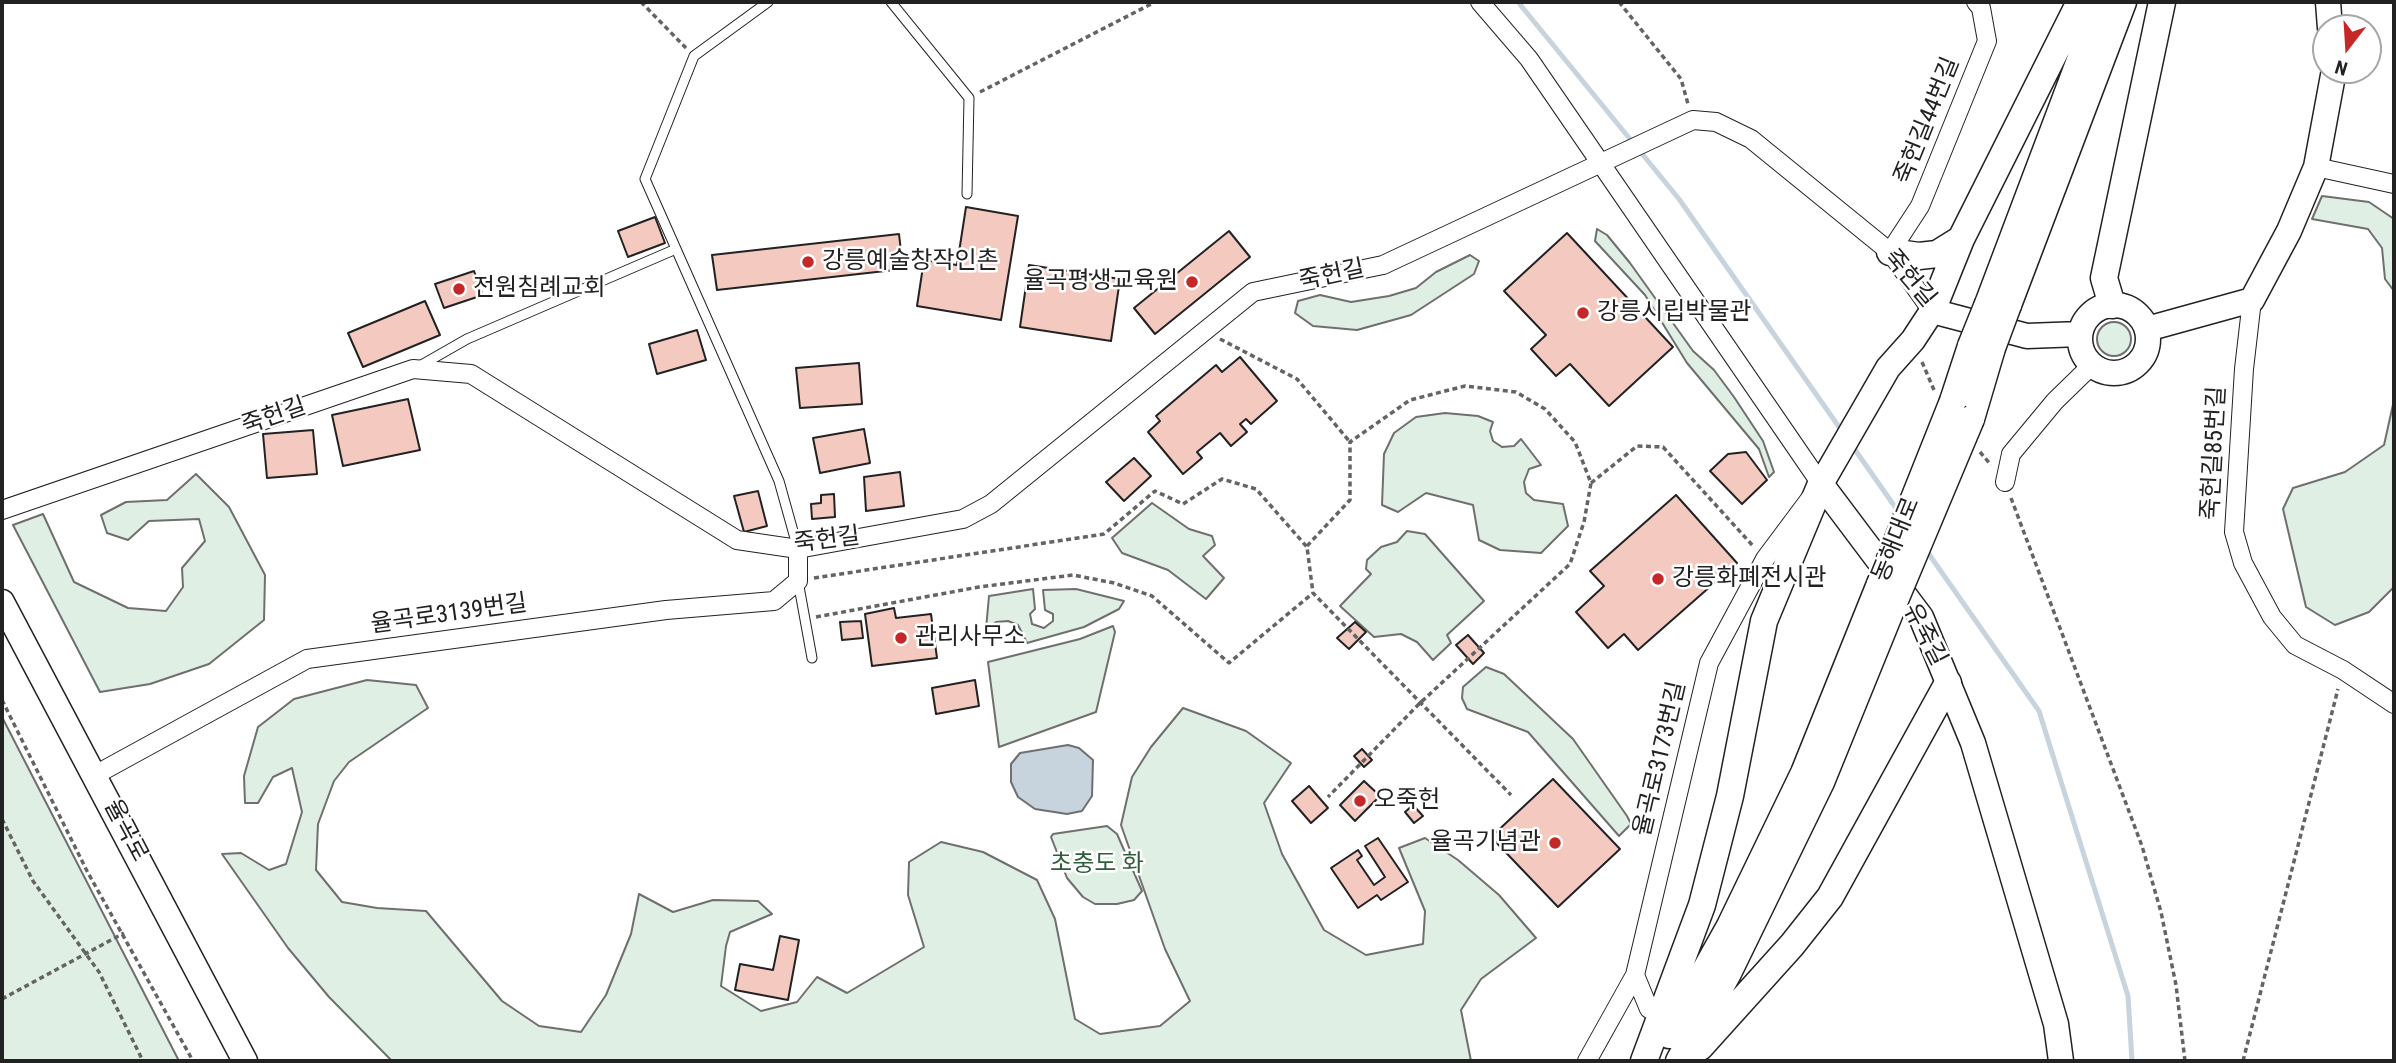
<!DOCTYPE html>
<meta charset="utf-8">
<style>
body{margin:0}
#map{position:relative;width:2396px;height:1063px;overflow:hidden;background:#fff;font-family:"Roboto Condensed",sans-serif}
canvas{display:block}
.frame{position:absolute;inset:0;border:4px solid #222;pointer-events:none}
.north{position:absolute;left:2312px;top:14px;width:70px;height:70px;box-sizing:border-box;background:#fff;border:2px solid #a7a7a7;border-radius:50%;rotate:197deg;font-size:19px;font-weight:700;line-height:28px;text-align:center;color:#222}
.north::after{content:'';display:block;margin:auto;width:24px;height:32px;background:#c62828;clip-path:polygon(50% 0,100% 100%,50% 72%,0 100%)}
</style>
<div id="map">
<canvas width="2396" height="1063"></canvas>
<div class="frame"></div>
<div class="north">N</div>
</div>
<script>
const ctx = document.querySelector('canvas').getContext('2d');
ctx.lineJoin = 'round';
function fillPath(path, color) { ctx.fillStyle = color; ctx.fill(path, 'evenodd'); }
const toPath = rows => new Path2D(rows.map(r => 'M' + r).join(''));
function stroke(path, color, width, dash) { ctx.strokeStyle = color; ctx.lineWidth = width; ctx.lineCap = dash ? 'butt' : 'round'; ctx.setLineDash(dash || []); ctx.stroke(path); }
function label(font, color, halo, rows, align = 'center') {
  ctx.font = font + ' "Roboto Condensed","Noto Sans KR",sans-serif'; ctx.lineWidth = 5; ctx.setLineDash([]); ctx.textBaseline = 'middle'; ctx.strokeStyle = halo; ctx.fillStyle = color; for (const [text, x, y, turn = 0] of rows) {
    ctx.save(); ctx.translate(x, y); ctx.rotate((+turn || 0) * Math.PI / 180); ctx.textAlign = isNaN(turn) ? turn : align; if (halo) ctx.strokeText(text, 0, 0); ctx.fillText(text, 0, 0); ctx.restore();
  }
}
const green = toPath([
 [2322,196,2369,202,2394,219,2394,291,2385,279,2382,248,2368,229,2312,219,2322,196],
 [1597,229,1607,235,1630,263,1693,351,1714,370,1734,397,1763,441,1774,472,1769,477,1759,449,1687,363,1645,295,1595,241,1597,229],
 [1470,255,1479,261,1474,274,1411,315,1357,330,1313,326,1295,313,1298,301,1320,295,1351,302,1389,296,1416,288,1436,272,1470,255],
 '2097 339a17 17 0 1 1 34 0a17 17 0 1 1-34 0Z',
 [2394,400,2394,587,2369,612,2335,625,2306,607,2283,509,2293,488,2345,472,2384,445,2394,400],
 [1445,413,1478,416,1493,422,1490,431,1493,441,1502,447,1514,446,1521,439,1541,465,1529,469,1524,482,1526,493,1534,500,1563,504,1568,526,1541,553,1500,550,1479,540,1473,505,1426,493,1398,512,1382,505,1384,454,1394,433,1416,417,1445,413],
 [196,474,229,507,265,575,264,620,209,664,150,684,100,692,13,525,43,514,74,582,128,608,166,611,183,587,182,568,205,541,199,519,149,521,128,540,107,533,101,515,126,502,167,500,196,474],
 [1152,503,1189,529,1212,536,1215,545,1203,556,1224,578,1206,599,1168,570,1122,553,1112,538,1152,503],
 [1407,531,1425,534,1484,601,1447,635,1451,643,1433,660,1417,642,1401,634,1374,637,1340,606,1371,574,1366,569,1367,560,1381,547,1397,542,1407,531],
 [1033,589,1035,609,1030,614,1032,624,1044,628,1053,621,1053,614,1045,610,1043,590,1076,589,1124,601,1119,609,1084,627,1027,643,1018,625,1008,621,996,622,986,629,989,596,1033,589],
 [1113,626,1115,632,1096,712,999,747,988,662,1080,639,1113,626],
 [1486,667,1504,674,1573,739,1627,816,1631,824,1619,836,1528,732,1467,709,1462,698,1463,687,1486,667],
 [367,680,416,685,428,708,349,762,334,781,318,824,316,870,342,902,377,908,426,911,502,1001,539,1026,581,1032,606,995,631,934,639,894,673,912,713,900,758,901,772,914,730,932,726,946,721,986,761,1011,797,1002,817,977,847,993,924,947,908,895,909,862,941,842,983,852,1037,880,1055,919,1075,1019,1100,1034,1160,1026,1190,1001,1165,949,1121,825,1132,777,1151,747,1183,708,1246,731,1291,763,1264,803,1282,854,1324,930,1366,955,1423,944,1425,911,1399,848,1425,838,1458,860,1499,895,1536,938,1481,979,1461,1010,1471,1061,392,1061,329,997,288,948,222,854,241,853,269,870,286,864,302,812,292,768,273,777,258,803,245,803,244,776,258,727,294,699,367,680],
 [2,717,179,1061,2,1061,2,717],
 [1107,826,1117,834,1142,891,1134,900,1117,904,1095,904,1083,897,1067,878,1051,837,1053,834,1107,826]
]);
fillPath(green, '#e0efe3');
stroke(green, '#6f6f6f', 2);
const water = toPath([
 [1068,745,1079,748,1093,760,1092,796,1082,811,1067,814,1035,809,1018,797,1011,782,1011,764,1020,753,1068,745]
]);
fillPath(water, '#c7d3dd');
stroke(water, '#6f6f6f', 2);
stroke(toPath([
 [1518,2,1679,199,1844,434],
 [1851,444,1900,514],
 [1926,550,2039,711,2128,996,2132,1061]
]), '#c7d3dd', 5);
const building = toPath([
 [966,207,1018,216,1001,320,917,306,924,260,957,265,966,207],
 [655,217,665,243,628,257,618,231,655,217],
 [1229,231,1250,257,1155,334,1134,308,1229,231],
 [1567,233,1673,347,1609,406,1570,364,1556,376,1531,349,1546,335,1504,291,1567,233],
 [899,234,903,269,717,290,712,255,899,234],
 [1029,265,1120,279,1111,341,1020,327,1029,265],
 [474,271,483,295,444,308,435,284,474,271],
 [425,301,440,335,363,367,348,333,425,301],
 [697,330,706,360,657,374,649,344,697,330],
 [1240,357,1277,401,1251,424,1246,419,1240,424,1247,432,1231,446,1220,433,1197,452,1202,458,1183,474,1148,432,1160,421,1156,416,1216,365,1222,372,1240,357],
 [859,363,862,404,800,408,796,368,859,363],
 [408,399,420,450,343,466,332,415,408,399],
 [864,429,870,463,820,473,813,438,864,429],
 [313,430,317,474,267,478,263,434,313,430],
 [1746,452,1767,480,1742,504,1710,471,1728,454,1746,452],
 [1134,458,1151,476,1124,501,1106,482,1134,458],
 [900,472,904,506,866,511,864,477,900,472],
 [758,491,767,526,744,532,734,496,758,491],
 [834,494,835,517,812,519,811,504,821,503,821,495,834,494],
 [1676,495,1737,563,1638,650,1624,634,1608,648,1576,612,1604,586,1590,571,1676,495],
 [894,608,896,618,931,614,937,658,872,666,865,614,894,608],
 [861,621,863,638,842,640,840,622,861,621],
 [1355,622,1366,632,1349,649,1337,638,1355,622],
 [1468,635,1484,653,1473,664,1456,645,1468,635],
 [975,680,979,706,936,714,932,688,975,680],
 [1362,749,1372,760,1364,767,1354,756,1362,749],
 [1553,779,1620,849,1558,907,1491,837,1553,779],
 [1364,781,1380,796,1355,821,1340,805,1364,781],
 [1309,786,1328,808,1311,823,1292,801,1309,786],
 [1413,805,1423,816,1414,823,1405,812,1413,805],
 [1378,838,1408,882,1381,900,1377,895,1358,908,1331,868,1358,850,1362,856,1357,860,1374,885,1385,877,1365,846,1378,838],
 [780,936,799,940,788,1000,735,990,740,964,773,970,780,936]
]);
fillPath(building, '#f3c9c0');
stroke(building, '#222', 2);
const lane = toPath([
 [768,2,694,56,645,179,779,481,798,549],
 [891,2,969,98,967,194],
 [418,367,467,339,676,249],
 [798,581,812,658]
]);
const street = toPath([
 [1480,2,1529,59,1821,484,1765,559,1709,663,1635,975,1587,1061],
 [2316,167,2394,184],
 [1890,252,1920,206,1987,41,1981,8,1976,2],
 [2252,300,2244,369,2234,532,2243,563,2272,617,2295,645,2343,670,2394,704],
 [2005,482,2011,454,2055,401,2092,365],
 [2,510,413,369,471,374,737,540,798,549,963,519,991,504,1253,292,1383,265,1693,120,1716,122,1751,139,1890,252,1932,311],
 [95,775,307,659,666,610,774,601,798,581,798,549],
 [1635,975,1649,1009]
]);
const secondary = toPath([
 [2328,2,2330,28],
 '2080 339a34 34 0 1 1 68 0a34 34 0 1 1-68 0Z',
 [2147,329,2252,300,2289,231,2316,167,2334,70],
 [2,602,245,1061],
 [2061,1061,2056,1024,1973,743,1921,617,1821,484,1888,368,1913,340,1932,311,2027,336,2080,334]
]);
const primary = toPath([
 [1890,252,1919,256,1937,254,1961,239],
 [1988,304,2102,2],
 [2008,305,2123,2],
 [2112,305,2104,278,2162,2],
 [1932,311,1961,239,2080,2],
 [1953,401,1971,346],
 [1971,419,1992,348],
 [1669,1035,1730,926,1804,773,1880,584],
 [1700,1047,1792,945,1830,897,1948,683],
 [1644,1061,1702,905,1730,796,1764,621,1821,484],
 [1679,1061,1727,975,1821,782,1895,600]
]);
stroke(lane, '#222', 11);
stroke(street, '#222', 20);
stroke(secondary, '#222', 27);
stroke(primary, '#222', 29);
stroke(toPath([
 [641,2,686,48],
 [1619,2,1681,79,1688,104],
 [980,92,1155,2],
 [1220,339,1297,379,1350,442],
 [1922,362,1934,390],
 [1980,452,1991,465],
 [1591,483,1637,446,1663,447,1754,547],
 [2011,498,2142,846,2161,912,2176,985,2185,1061],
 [1307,546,1350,500,1350,442,1410,400,1465,386,1516,392,1545,409,1575,442,1591,483,1584,522,1570,564,1419,704,1328,797],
 [814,578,1104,534,1155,491,1183,504,1222,479,1256,489,1307,547,1313,593,1511,795],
 [816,617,979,587,1073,575,1114,583,1152,596,1229,663,1313,593],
 [2,700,87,871,193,1061],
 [2,819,33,881,99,972,143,1061],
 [2,999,124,933],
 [2243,1061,2338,689]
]), '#646464', 3.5, [5, 3.5]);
stroke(lane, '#fff', 9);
stroke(street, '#fff', 18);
stroke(secondary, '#fff', 24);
stroke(primary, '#fff', 26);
const primaryBridge = toPath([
 [1971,346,1988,304],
 [1992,348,2008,305],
 [1880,584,1953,401],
 [1895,600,1971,419]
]);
stroke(primaryBridge, '#222', 29, []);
stroke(primaryBridge, '#fff', 26);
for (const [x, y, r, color] of [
 [808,262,7,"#c62828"],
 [1192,282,7,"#c62828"],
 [459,289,7,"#c62828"],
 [1583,313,7,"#c62828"],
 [1658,579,7,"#c62828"],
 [901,638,7,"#c62828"],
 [1360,801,7,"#c62828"],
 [1555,843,7,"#c62828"]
]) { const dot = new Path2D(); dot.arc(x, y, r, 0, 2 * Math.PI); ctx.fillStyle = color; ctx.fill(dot); stroke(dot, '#fff', 2.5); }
label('24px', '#222', '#fff', [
 ["죽헌길44번길",1928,121,-68],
 ["죽헌길",1332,276,-12],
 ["죽헌길",1909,279,50],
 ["죽헌길",274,417,-19],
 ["죽헌길85번길",2215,453,-87],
 ["동해대로",1897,540,-68],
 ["죽헌길",827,541,-7],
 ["율곡로3139번길",449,615,-8],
 ["유죽길",1924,635,63],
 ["율곡로3173번길",1661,759,-77],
 ["율곡로",125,831,62]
]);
label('24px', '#222', '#fff', [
 ["강릉예술창작인촌",822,262],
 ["율곡평생교육원",1178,282,"right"],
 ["전원침례교회",473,289],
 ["강릉시립박물관",1597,313],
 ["강릉화폐전시관",1672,579],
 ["관리사무소",915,638],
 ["오죽헌",1374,801],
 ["율곡기념관",1541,843,"right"]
], 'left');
label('24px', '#2f5e38', '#fff', [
 ["초충도 화",1097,865]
]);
</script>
